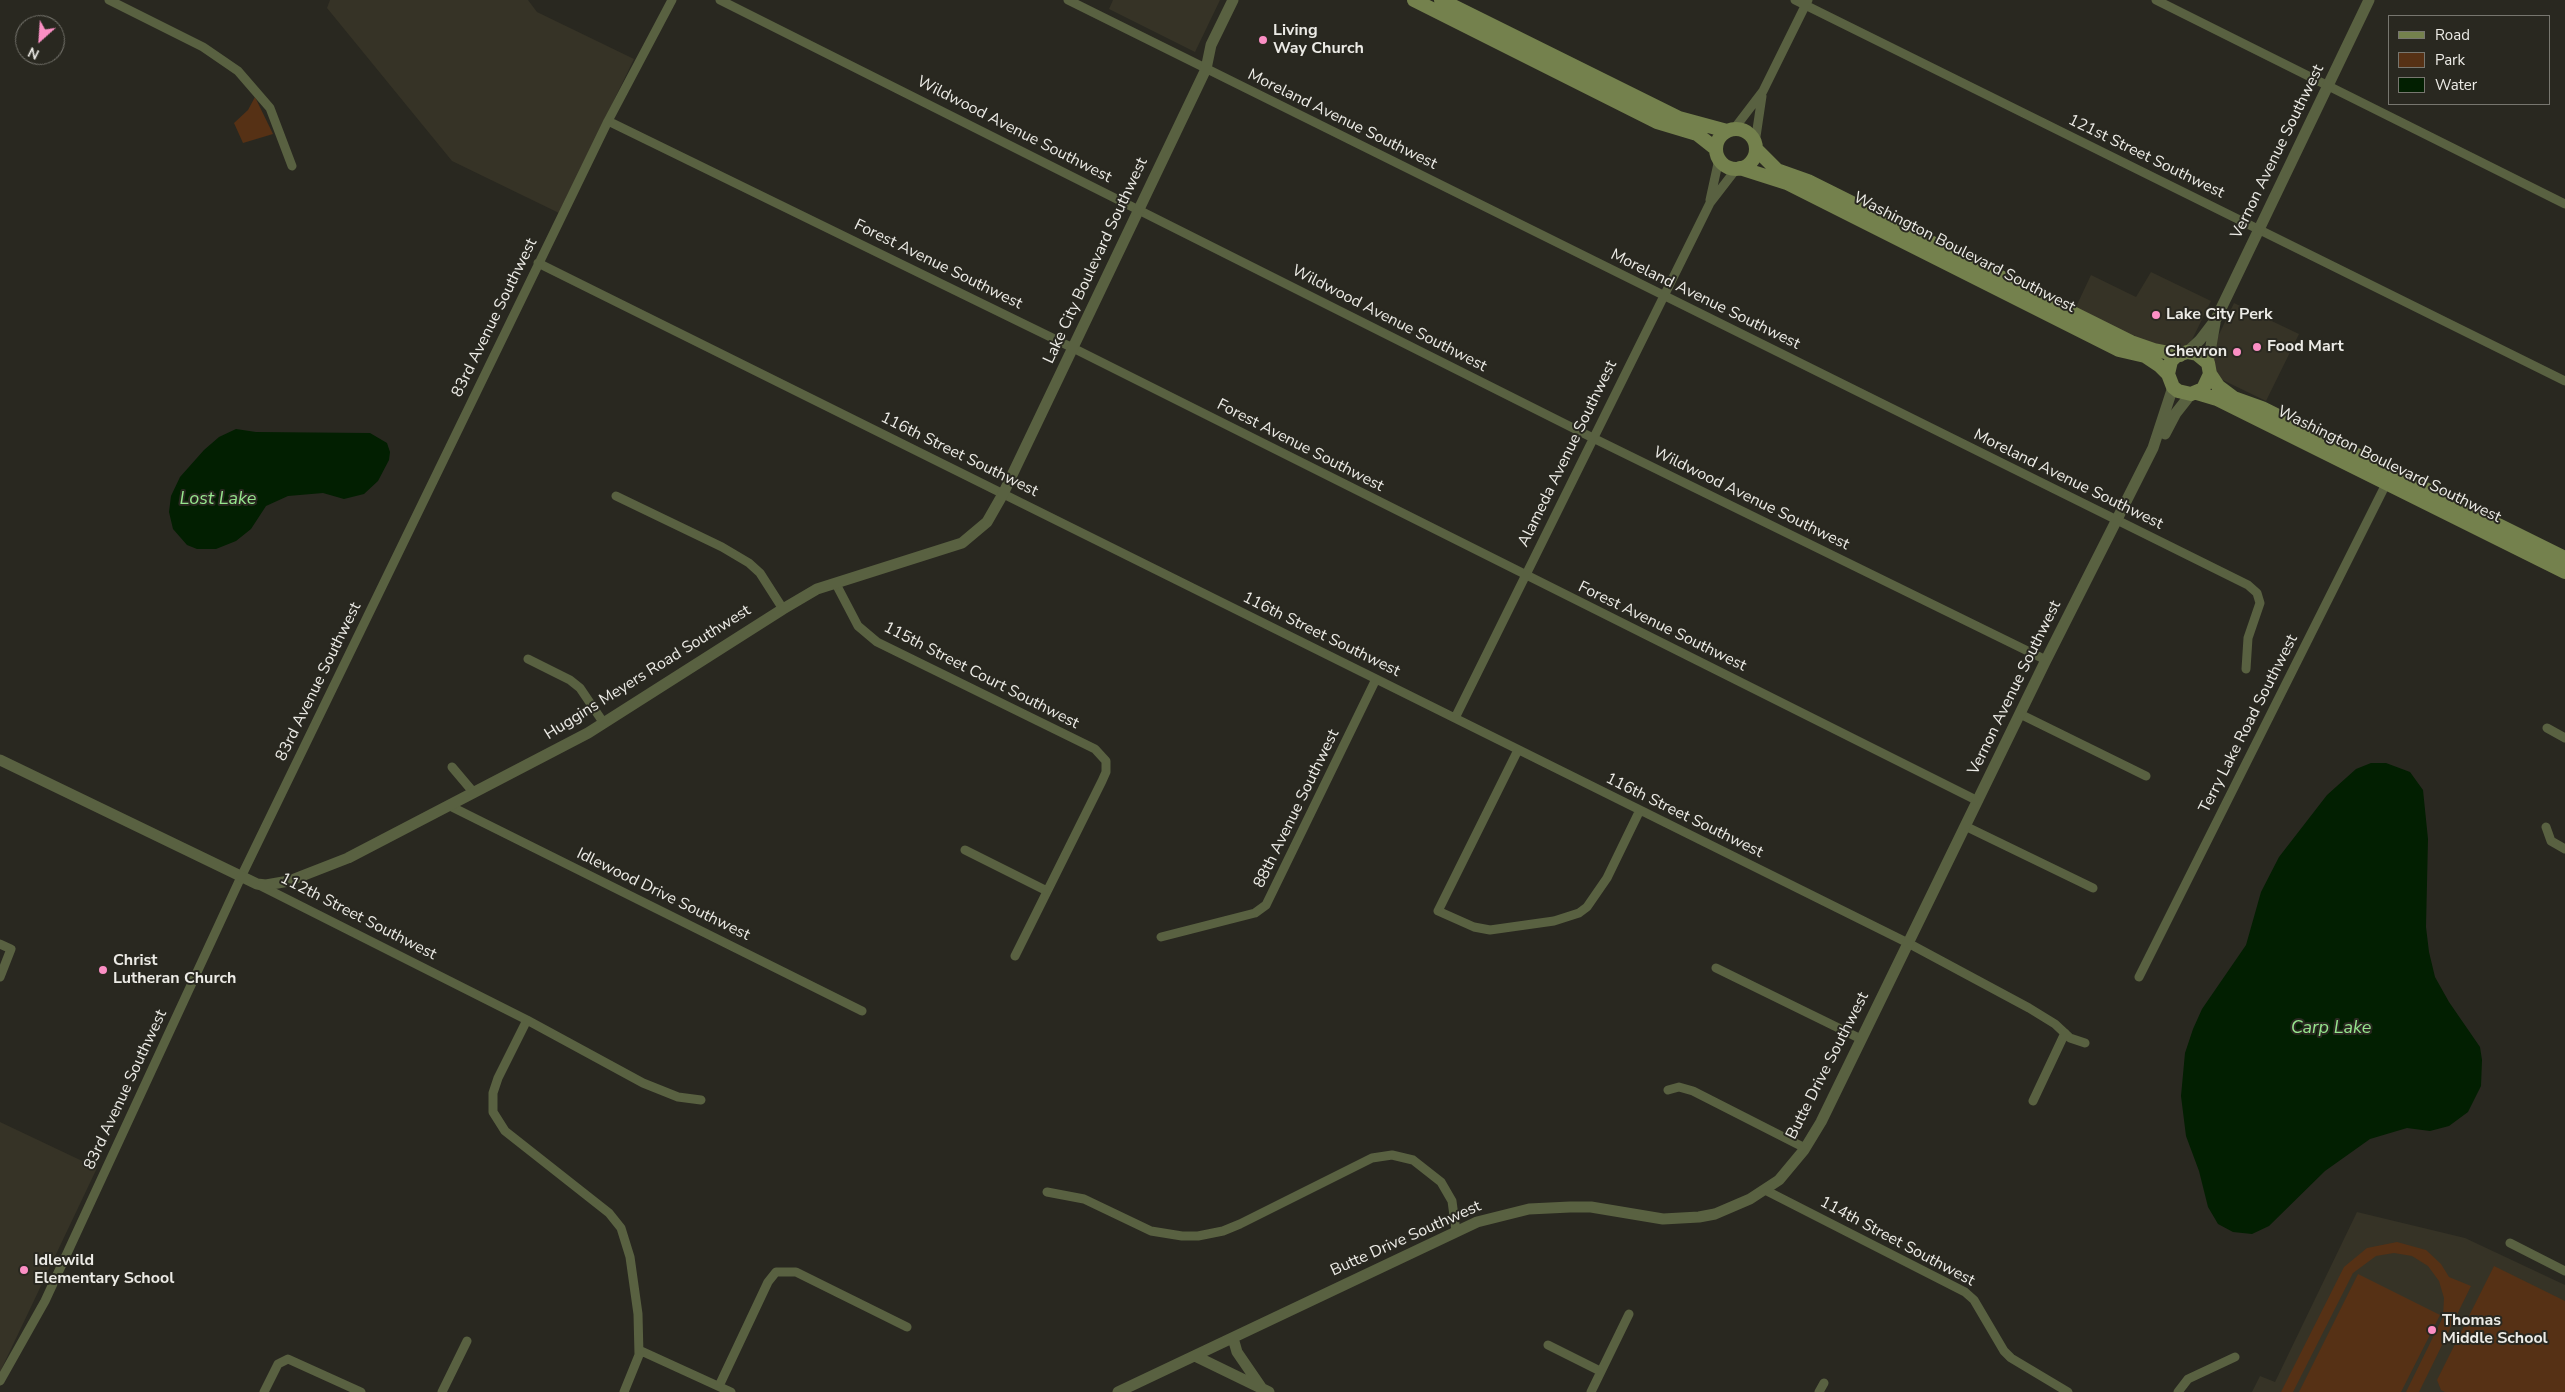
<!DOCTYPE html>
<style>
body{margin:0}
#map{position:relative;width:2565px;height:1392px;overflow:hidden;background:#292820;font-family:"Nunito Sans",sans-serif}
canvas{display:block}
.legend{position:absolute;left:2388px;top:15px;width:162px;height:90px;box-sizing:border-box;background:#292820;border:1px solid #77766f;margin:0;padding:6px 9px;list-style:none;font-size:15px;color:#ecebe6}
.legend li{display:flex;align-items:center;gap:10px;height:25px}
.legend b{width:25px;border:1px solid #77766f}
.north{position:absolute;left:15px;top:15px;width:50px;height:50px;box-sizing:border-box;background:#292820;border:1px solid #77766f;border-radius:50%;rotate:206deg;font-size:14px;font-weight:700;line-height:20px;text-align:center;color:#ecebe6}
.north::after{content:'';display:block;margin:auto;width:18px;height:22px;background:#fb8fc4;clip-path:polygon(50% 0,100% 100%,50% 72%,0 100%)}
</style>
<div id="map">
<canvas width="2565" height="1392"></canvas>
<ul class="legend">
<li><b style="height:6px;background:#74814d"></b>Road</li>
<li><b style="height:14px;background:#563115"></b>Park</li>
<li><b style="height:14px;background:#021f01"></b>Water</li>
</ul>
<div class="north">N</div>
</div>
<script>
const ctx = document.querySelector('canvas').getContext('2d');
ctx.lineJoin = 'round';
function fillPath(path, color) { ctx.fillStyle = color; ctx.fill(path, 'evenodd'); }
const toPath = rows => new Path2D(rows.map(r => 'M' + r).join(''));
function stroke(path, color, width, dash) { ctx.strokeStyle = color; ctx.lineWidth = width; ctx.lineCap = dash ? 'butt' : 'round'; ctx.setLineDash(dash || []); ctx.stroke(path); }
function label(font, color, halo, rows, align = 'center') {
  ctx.font = font + ' "Nunito Sans",sans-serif'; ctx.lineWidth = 4; ctx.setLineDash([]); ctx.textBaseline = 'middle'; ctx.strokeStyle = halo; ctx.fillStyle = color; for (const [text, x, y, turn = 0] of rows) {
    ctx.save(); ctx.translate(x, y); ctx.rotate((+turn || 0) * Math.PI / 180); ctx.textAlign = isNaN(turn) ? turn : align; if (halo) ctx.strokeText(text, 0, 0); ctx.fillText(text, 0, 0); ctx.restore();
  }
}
fillPath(toPath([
 [330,0,528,0,537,12,634,59,559,213,452,161,327,8],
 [1113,0,1220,0,1195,52,1109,9],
 [2151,272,2211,301,2186,352,2170,355,2075,309,2091,275,2136,297],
 [2234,303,2299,334,2266,401,2202,370],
 [0,1122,97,1168,0,1372],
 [2357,1212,2465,1238,2565,1285,2565,1392,2252,1392,2260,1376,2275,1382]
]), '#363326');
fillPath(toPath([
 [255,97,273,134,243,143,234,123,248,110],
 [2397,1242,2426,1250,2441,1264,2449,1277,2471,1286,2419,1392,2406,1392,2443,1317,2444,1298,2439,1281,2428,1266,2412,1256,2394,1253,2376,1256,2353,1273,2293,1392,2281,1392,2344,1267,2367,1248],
 [2494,1266,2565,1301,2565,1392,2445,1392,2441,1390,2437,1380],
 [2358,1274,2440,1315,2401,1392,2299,1392]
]), '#563115');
fillPath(toPath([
 [236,429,256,432,370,433,387,443,390,452,389,460,378,481,364,494,344,499,323,493,288,496,266,506,251,529,236,541,216,549,197,549,187,545,173,529,169,512,171,496,180,477,204,450,219,437],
 [2371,763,2386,763,2410,772,2423,790,2428,839,2426,927,2429,952,2435,977,2449,1002,2480,1047,2482,1060,2481,1086,2468,1112,2449,1126,2430,1131,2407,1128,2370,1139,2325,1171,2269,1226,2252,1234,2233,1232,2218,1224,2208,1207,2199,1171,2186,1136,2181,1096,2185,1053,2193,1029,2202,1009,2246,945,2261,892,2279,857,2327,795,2356,769]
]), '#021f01');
stroke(toPath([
 [109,0,203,47,238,71,270,108,292,166],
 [720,0,1593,438,2046,660],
 [1068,0,2248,585,2257,593,2260,603,2248,638,2246,669],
 [1795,0,2565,381],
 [2156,0,2565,204],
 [608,121,1073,348,1978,801],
 [1734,129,1763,91,1808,0],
 [1755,143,1762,96],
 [1710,200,1719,159],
 [538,263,1908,943,2029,1008,2055,1024,2070,1038,2085,1043],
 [616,496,722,547,749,563,760,573,783,609],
 [836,584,858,626,877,642,1095,749,1106,761,1106,772,1102,781,1015,956],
 [528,659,570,680,580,688,603,722],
 [2020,714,2146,776],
 [1455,718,1710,203,1737,168],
 [2547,728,2565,738],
 [1518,750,1438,911,1474,927,1490,930,1554,921,1579,913,1587,907,1607,878,1640,810],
 [452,767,474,793],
 [450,806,862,1011],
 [1965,826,2093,888],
 [2546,827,2551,841,2565,849],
 [965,850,1047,891],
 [259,885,527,1020,643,1083,678,1097,701,1100],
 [1161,937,1255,913,1266,905,1376,679],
 [0,944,11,949,0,977],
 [1716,968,1861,1039],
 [2139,977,2386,484],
 [527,1020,498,1078,493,1093,493,1112,505,1131,609,1213,621,1228,630,1257,638,1314,639,1355,624,1392],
 [1668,1090,1679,1087,1693,1091,1805,1148],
 [2033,1101,2065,1033],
 [1765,1190,1965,1292,1974,1300,2004,1351,2011,1358,2068,1392],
 [1047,1192,1084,1199,1151,1231,1182,1236,1198,1236,1223,1231,1240,1224,1372,1158,1392,1155,1413,1160,1441,1182,1452,1201,1456,1231],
 [2510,1243,2565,1271],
 [1548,1345,1600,1371],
 [639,1350,731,1392],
 [0,1381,45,1301,241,877,608,121,672,0],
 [719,1386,768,1282,776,1272,796,1272,907,1327],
 [264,1392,278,1364,288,1359,361,1392],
 [442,1392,467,1341],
 [1591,1392,1629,1314],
 [1819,1392,1824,1383],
 [2178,1392,2188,1379,2235,1357]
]), '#596141', 9);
stroke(toPath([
 [2187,352,2200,340,2216,319,2369,0],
 [2208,363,2215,323],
 [2165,434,2176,413,2191,394],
 [0,760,257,884,266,885,289,881,348,858,588,733,783,609,817,589,962,543,987,522,1003,494,1206,69,1211,45,1233,0],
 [1233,1338,1237,1352,1261,1387],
 [1195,1356,1269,1392],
 [1118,1392,1477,1222,1529,1209,1570,1207,1591,1207,1663,1219,1699,1217,1715,1214,1750,1199,1779,1180,1804,1150,1821,1122,2046,660,2153,448,2173,387]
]), '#596141', 11);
stroke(toPath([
 [1414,0,1657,122,1697,134,1716,149],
 [1441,0,1679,118,1727,131],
 '1716 149a20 20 0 1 1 40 0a20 20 0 1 1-40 0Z',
 [1756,149,1777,170,1808,181,2131,342,2154,350,2180,355],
 [1740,168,1787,183,2119,350,2145,356,2160,366,2168,374],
 [2210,374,2203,389,2191,394,2178,391,2173,387,2168,374,2171,361,2176,356,2187,352,2197,354,2208,363,2210,374,2218,386,2234,398,2262,408,2565,558],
 [2197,393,2217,399,2565,572]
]), '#74814d', 14);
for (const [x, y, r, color] of [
 [1263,40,5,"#fb8fc4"],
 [2156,315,5,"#fb8fc4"],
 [2257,347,5,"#fb8fc4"],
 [2237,352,5,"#fb8fc4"],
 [103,970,5,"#fb8fc4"],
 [24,1270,5,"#fb8fc4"],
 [2432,1330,5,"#fb8fc4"]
]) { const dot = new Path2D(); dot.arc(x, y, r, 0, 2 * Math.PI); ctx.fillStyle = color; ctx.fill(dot); stroke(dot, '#292820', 2); }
label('bold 16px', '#ecebe6', '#292820', [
 ["Living",1273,31],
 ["Way Church",1273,49],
 ["Lake City Perk",2166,315],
 ["Food Mart",2267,347],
 ["Chevron",2227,352,"right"],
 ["Christ",113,961],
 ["Lutheran Church",113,979],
 ["Idlewild",34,1261],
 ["Elementary School",34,1279],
 ["Thomas",2442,1321],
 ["Middle School",2442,1339]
], 'left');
label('16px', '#ecebe6', '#292820', [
 ["Moreland Avenue Southwest",1342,120,26],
 ["Wildwood Avenue Southwest",1014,130,27],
 ["Vernon Avenue Southwest",2278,152,-64],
 ["121st Street Southwest",2146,157,26],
 ["Washington Boulevard Southwest",1964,253,27],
 ["Lake City Boulevard Southwest",1096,261,-65],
 ["Forest Avenue Southwest",938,265,26],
 ["Moreland Avenue Southwest",1705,300,26],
 ["83rd Avenue Southwest",495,318,-64],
 ["Wildwood Avenue Southwest",1389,319,27],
 ["Forest Avenue Southwest",1300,446,27],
 ["Alameda Avenue Southwest",1568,454,-64],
 ["116th Street Southwest",959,455,26],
 ["Washington Boulevard Southwest",2389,465,26],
 ["Moreland Avenue Southwest",2068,480,26],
 ["Wildwood Avenue Southwest",1751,499,26],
 ["Forest Avenue Southwest",1662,627,26],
 ["116th Street Southwest",1321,635,26],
 ["Huggins Meyers Road Southwest",648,673,-32],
 ["115th Street Court Southwest",981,676,27],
 ["83rd Avenue Southwest",319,682,-64],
 ["Vernon Avenue Southwest",2015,688,-64],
 ["Terry Lake Road Southwest",2249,724,-63],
 ["88th Avenue Southwest",1297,809,-64],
 ["116th Street Southwest",1684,816,26],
 ["Idlewood Drive Southwest",663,895,26],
 ["112th Street Southwest",358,917,27],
 ["Butte Drive Southwest",1828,1066,-63],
 ["83rd Avenue Southwest",126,1090,-65],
 ["Butte Drive Southwest",1406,1239,-24],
 ["114th Street Southwest",1897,1242,28]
]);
label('italic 18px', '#97e68e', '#292820', [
 ["Lost Lake",218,500],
 ["Carp Lake",2331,1029]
]);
</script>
